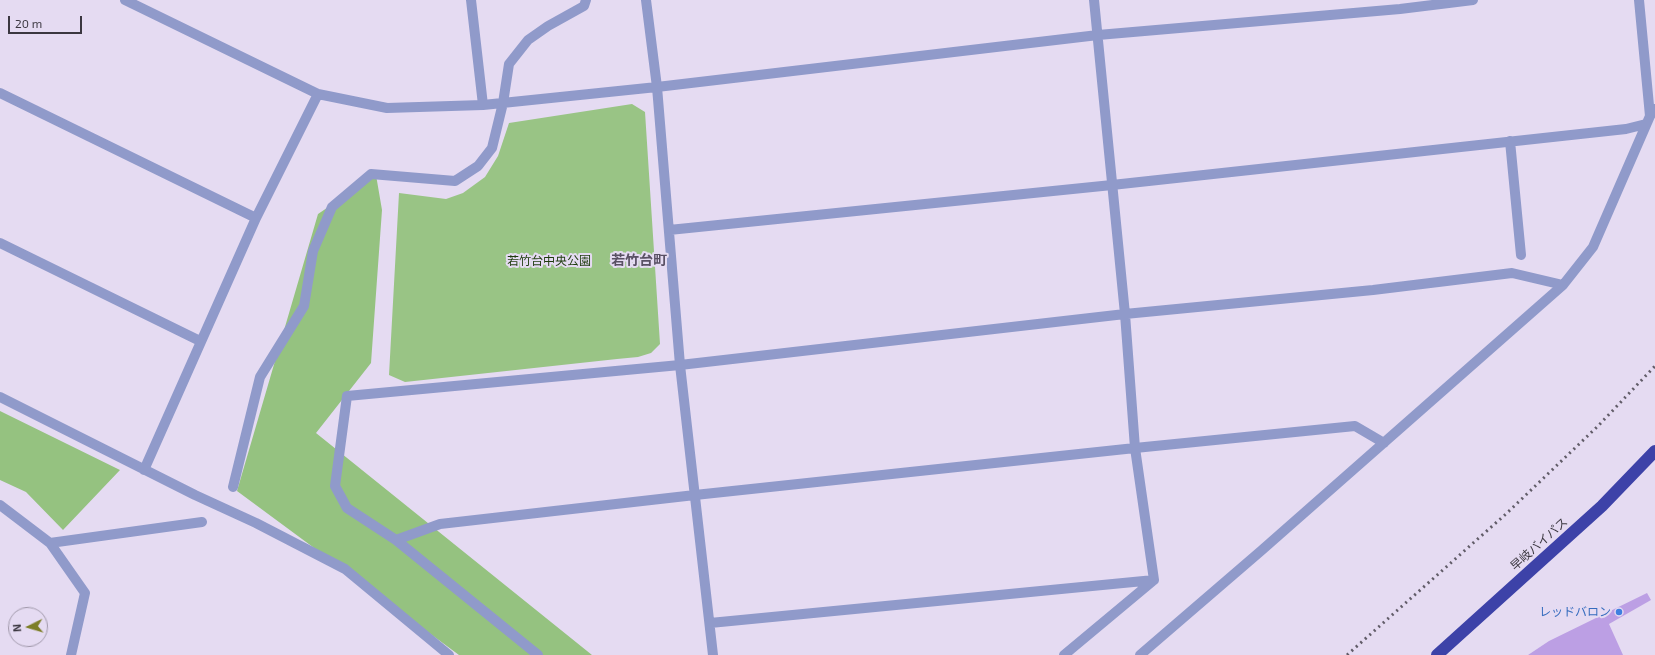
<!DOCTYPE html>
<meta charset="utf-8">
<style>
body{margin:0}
#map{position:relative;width:1655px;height:655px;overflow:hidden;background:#e5dbf2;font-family:"Exo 2",sans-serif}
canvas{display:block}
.north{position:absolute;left:8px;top:607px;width:40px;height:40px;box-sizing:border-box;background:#e5dbf2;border:1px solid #a199ab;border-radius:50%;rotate:265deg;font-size:11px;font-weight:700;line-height:16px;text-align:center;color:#3b3740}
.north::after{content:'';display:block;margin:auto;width:14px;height:18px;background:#7d7e26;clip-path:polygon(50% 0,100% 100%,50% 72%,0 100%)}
.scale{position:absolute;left:8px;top:16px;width:74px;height:18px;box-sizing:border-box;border:2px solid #3b3740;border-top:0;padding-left:5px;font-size:12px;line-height:14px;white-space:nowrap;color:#3b3740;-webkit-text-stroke:3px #e5dbf2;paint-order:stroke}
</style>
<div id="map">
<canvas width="1655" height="655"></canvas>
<div class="north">N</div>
<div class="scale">20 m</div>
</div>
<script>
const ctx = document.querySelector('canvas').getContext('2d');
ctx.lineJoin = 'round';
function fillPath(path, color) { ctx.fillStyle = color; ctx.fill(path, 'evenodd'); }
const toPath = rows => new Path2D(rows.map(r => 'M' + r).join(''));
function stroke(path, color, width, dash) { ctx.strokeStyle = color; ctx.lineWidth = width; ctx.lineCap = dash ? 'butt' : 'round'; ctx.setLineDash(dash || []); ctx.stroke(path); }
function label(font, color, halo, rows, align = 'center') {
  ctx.font = font + ' "Exo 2","Noto Sans JP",sans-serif'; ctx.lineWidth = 4; ctx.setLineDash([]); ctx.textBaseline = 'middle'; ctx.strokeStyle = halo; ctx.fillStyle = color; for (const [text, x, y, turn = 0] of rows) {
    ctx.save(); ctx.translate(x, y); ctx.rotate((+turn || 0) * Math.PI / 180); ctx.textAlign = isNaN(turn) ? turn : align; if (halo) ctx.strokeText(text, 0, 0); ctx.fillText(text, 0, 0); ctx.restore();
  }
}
fillPath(toPath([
 [632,104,645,112,660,344,651,353,638,357,617,359,405,382,389,375,399,193,446,199,463,193,485,177,498,156,509,123]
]), '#99c485');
fillPath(toPath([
 [376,175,382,210,371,363,316,433,592,655,459,655,237,491,318,214],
 [0,411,120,470,63,530,26,492,0,480]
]), '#95c280');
fillPath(toPath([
 [1647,593,1651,600,1609,624,1623,655,1528,655,1549,641]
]), '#bc9fe4');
stroke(toPath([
 [125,0,318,94,387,108,483,105,657,87,1098,35,1400,9,1473,0],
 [471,0,483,105],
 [646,0,657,87,680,365,713,655],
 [1094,0,1125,314,1135,448,1154,580],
 [1639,0,1650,116],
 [0,93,256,218],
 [1510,141,1521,255],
 [669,230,1112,185,1626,129,1646,124],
 [0,243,200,341],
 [0,397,195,495,256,523,345,569,449,655],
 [144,470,256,218,318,94],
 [233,487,260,377,304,306,313,251,332,207,371,174,455,181,478,166,492,148,503,103,509,64,528,40,548,26,584,6,586,0],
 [0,505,50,543,85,593,71,655],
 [396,540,440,524,695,495,1135,448,1355,426,1384,443],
 [50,543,202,522],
 [710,623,1154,580],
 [538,655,396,540,347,508,335,486,347,396,680,365,1125,314,1373,290,1512,273,1563,285],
 [1064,655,1154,580],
 [1140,655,1262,550,1563,285,1593,247,1650,116,1655,109]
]), '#909aca', 10);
stroke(toPath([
 [1437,655,1602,506,1655,451]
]), '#3d42a8', 12);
stroke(toPath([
 [1347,655,1507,513,1598,426,1655,366]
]), '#615c68', 3, [2, 4]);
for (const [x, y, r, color] of [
 [1619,612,4,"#3f7fe0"]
]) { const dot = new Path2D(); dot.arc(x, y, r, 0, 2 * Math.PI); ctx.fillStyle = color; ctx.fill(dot); stroke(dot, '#e5dbf2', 1.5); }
label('12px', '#1e3b0d', '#e5dbf2', [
 ["若竹台中央公園",549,261]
]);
label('12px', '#3b3740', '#e5dbf2', [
 ["早岐バイパス",1539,544,-42]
]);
label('12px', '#366cbe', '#e5dbf2', [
 ["レッドバロン",1611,612]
], 'right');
label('bold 14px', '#595064', '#e5dbf2', [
 ["若竹台町",639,260]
]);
</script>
